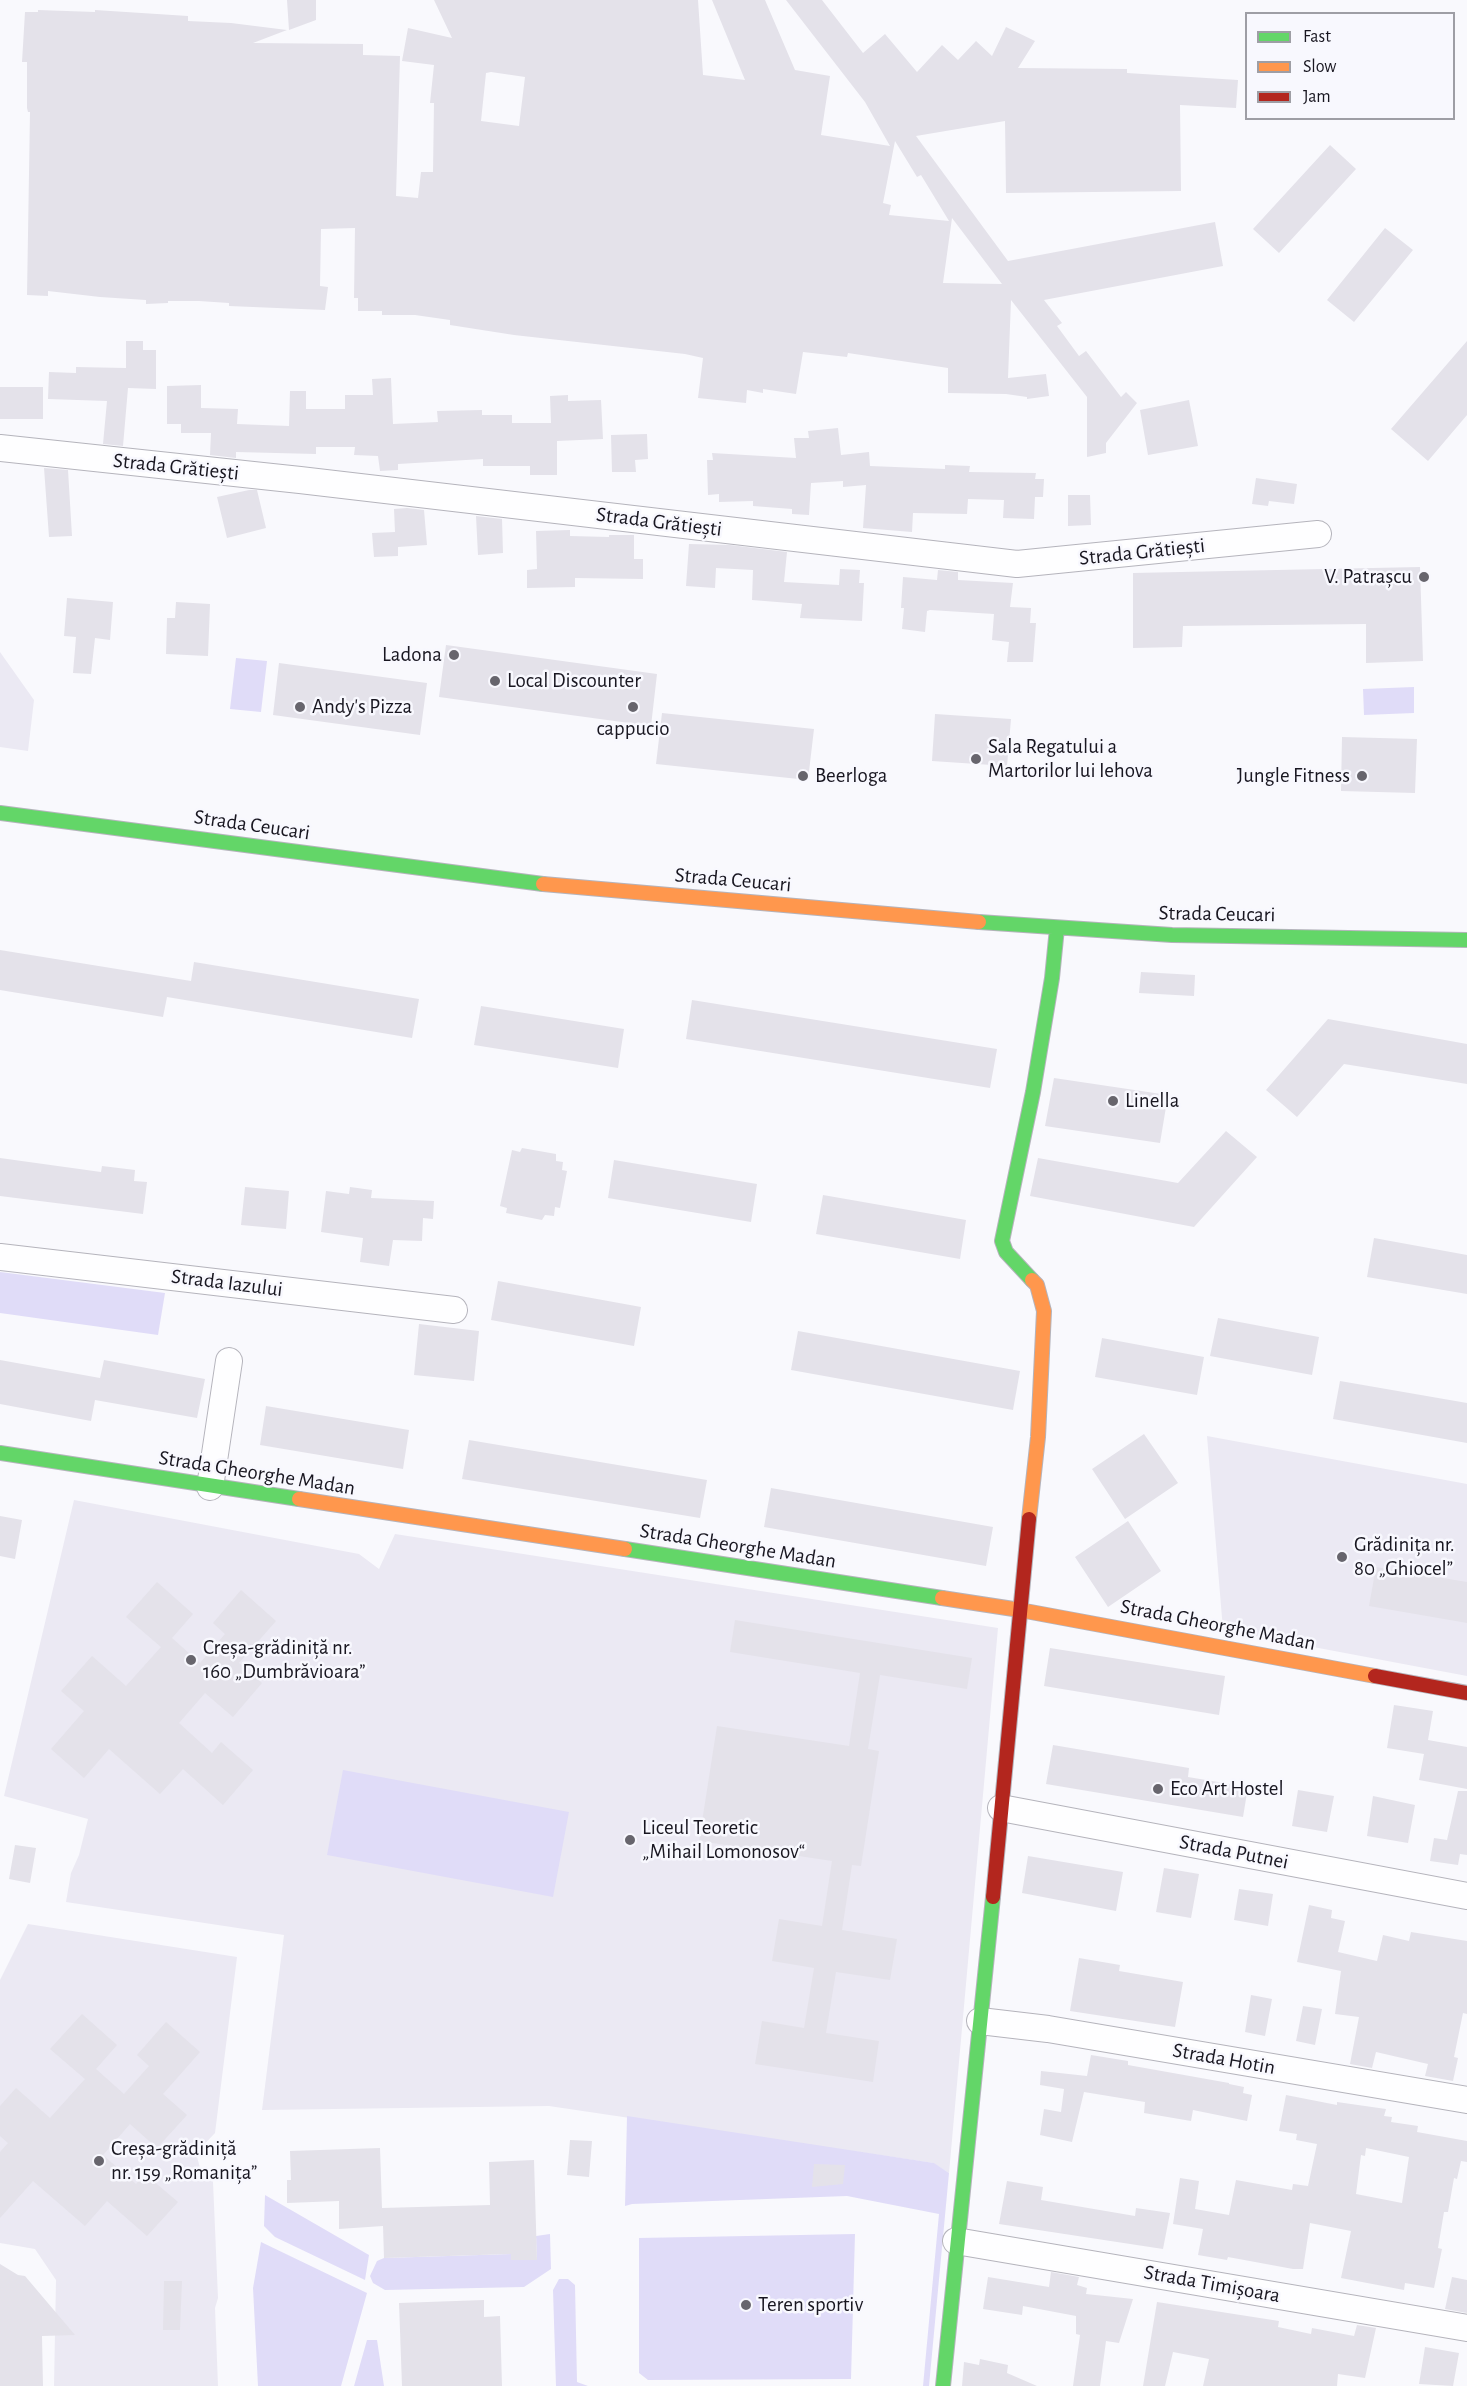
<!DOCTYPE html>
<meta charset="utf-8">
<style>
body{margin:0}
#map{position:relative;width:1467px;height:2386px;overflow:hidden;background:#f9f9fd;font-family:"Alegreya Sans",sans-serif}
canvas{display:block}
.legend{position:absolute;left:1245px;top:12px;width:210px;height:108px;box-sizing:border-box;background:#f8f8fe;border:2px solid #9e9ea5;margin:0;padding:8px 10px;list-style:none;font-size:18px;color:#181620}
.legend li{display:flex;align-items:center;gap:12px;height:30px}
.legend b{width:30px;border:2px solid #9e9ea5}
</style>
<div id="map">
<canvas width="1467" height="2386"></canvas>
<ul class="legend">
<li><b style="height:8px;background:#63d668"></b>Fast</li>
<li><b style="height:8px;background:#ff974d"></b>Slow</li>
<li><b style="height:8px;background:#b3261e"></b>Jam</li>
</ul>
</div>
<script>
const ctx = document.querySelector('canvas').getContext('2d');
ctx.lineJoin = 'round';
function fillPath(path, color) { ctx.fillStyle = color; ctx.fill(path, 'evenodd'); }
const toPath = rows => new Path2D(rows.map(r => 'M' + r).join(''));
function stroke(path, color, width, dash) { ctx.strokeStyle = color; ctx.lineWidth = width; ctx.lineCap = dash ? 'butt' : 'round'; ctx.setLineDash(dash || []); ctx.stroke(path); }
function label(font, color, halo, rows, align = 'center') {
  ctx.font = font + ' "Alegreya Sans",sans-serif'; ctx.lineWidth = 5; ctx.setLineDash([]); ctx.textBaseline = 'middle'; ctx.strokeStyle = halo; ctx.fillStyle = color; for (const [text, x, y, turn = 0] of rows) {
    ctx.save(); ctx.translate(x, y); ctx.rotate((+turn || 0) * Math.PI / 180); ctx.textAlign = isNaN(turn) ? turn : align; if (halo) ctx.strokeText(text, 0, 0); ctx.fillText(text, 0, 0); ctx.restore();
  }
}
fillPath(toPath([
 [0,652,34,700,28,751,0,747],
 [1207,1436,1467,1484,1467,1676,1223,1630],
 [74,1500,359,1554,379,1569,395,1534,998,1628,949,2173,933,2163,549,2106,262,2110,284,1935,66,1902,71,1873,79,1855,88,1819,4,1796],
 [28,1924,237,1957,215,2133,196,2153,200,2168,211,2173,213,2182,218,2298,215,2308,218,2386,54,2386,56,2280,35,2249,0,2243,0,1980]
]), '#ebe9f3');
fillPath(toPath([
 [236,658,267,661,261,712,230,709],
 [1414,687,1414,713,1364,715,1363,689],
 [0,1272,165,1293,158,1335,0,1313],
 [343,1770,569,1812,553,1897,327,1855],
 [627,2116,934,2163,949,2173,929,2386,923,2386,939,2214,847,2196,632,2204,625,2206],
 [265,2195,369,2255,365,2280,275,2237,264,2226],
 [550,2234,551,2269,524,2287,385,2290,373,2283,370,2276,377,2261,384,2258,511,2254,511,2260,537,2260,536,2236],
 [855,2234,851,2379,648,2380,639,2373,639,2238],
 [261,2242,367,2293,341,2386,258,2386,253,2288],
 [559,2279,568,2279,575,2285,577,2382,588,2386,556,2386,553,2290],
 [367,2340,377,2340,384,2386,354,2386]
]), '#e0dcf8');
fillPath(toPath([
 [287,0,316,0,316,20,289,30],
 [434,0,698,0,703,75,745,80,712,0,765,0,795,70,830,76,821,135,890,146,865,102,786,0,822,0,863,53,885,34,917,72,942,45,958,60,976,41,992,56,1006,27,1035,41,1018,68,1127,69,1127,73,1238,80,1236,108,1180,105,1181,191,1006,193,1005,121,916,136,1008,261,1215,222,1223,266,1044,300,1062,323,1057,326,1079,356,1086,351,1121,397,1126,392,1137,403,1106,443,1106,453,1087,457,1087,397,1011,300,1008,378,1046,374,1049,396,1027,399,1027,397,1006,394,948,393,948,368,848,353,847,357,803,352,796,394,763,389,763,393,747,390,746,403,698,398,703,358,685,354,514,335,450,325,450,320,415,315,382,315,382,311,358,311,358,298,354,298,355,228,321,229,320,286,328,287,325,310,229,306,229,303,199,301,168,301,168,303,146,304,146,300,100,297,48,291,48,296,27,295,30,112,28,112,27,108,27,62,22,62,25,12,38,12,38,10,95,12,95,10,188,16,188,21,231,23,287,30,253,43,363,44,363,55,400,56,396,196,418,198,421,172,433,172,434,103,430,103,434,65,402,61,408,28,452,38],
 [491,72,525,77,519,126,481,121,486,73],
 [895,141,917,177,921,175,949,221,889,215,891,205,883,203],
 [952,218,1002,284,943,283],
 [1330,145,1356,169,1279,253,1253,229],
 [1385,228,1413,250,1354,322,1327,300],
 [126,341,143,341,143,350,156,350,156,389,128,388,123,446,103,444,107,401,48,399,49,372,76,373,76,367,126,368],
 [1467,341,1467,415,1428,461,1391,429],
 [391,378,393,424,438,422,437,411,482,410,482,415,512,415,512,423,551,423,550,396,568,395,568,401,601,400,603,439,557,441,557,475,530,475,530,466,483,466,483,459,398,464,398,470,380,471,378,456,354,455,355,447,316,447,316,454,236,452,236,458,210,455,211,433,181,433,181,424,167,424,167,386,201,385,201,408,238,409,237,424,289,426,290,391,306,391,306,409,345,409,345,395,373,395,372,379],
 [0,387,43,387,43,419,0,419],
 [1189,400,1198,446,1148,455,1140,410],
 [838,428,841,455,869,452,870,466,945,469,945,465,970,466,969,472,1036,473,1035,479,1044,479,1043,497,1035,497,1034,519,1003,518,1004,500,968,499,967,514,913,513,912,532,863,528,866,485,843,487,843,481,811,483,809,515,792,514,792,509,753,506,753,501,719,502,719,494,708,495,707,460,713,460,712,453,796,458,794,438,809,438,808,431],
 [647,434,648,459,635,460,636,472,612,472,611,435],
 [44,468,68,470,72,536,49,537],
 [1256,478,1297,484,1294,504,1269,501,1268,506,1252,504],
 [249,490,257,490,266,528,227,538,217,497],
 [1068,495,1090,495,1091,525,1068,526],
 [407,508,424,510,427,545,398,547,398,556,374,557,372,533,395,532,394,509],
 [476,516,502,519,503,553,478,555],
 [570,530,570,536,609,537,609,535,634,535,634,559,643,559,643,579,575,578,575,587,527,588,527,570,537,569,536,531],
 [689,544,730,545,787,552,784,582,839,585,840,569,860,570,859,583,864,583,862,621,800,618,802,604,752,600,753,570,716,568,715,588,686,586],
 [1420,567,1423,661,1366,663,1366,624,1183,626,1182,647,1133,648,1133,573],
 [938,570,958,572,958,580,1013,583,1010,607,1031,608,1030,623,1036,623,1033,662,1007,662,1009,642,992,640,994,614,930,610,927,611,925,632,902,629,904,608,901,608,903,577,937,580],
 [67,598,113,602,110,640,95,638,91,674,73,673,76,637,64,636],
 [176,602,210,604,208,656,166,654,167,618,175,618],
 [446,645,657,674,651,726,439,697],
 [279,663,427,683,420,735,273,715],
 [662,713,814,729,808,780,656,764],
 [935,714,1011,719,1007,766,932,761],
 [1342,737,1417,739,1415,793,1341,791],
 [0,950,191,981,194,962,419,999,412,1038,167,997,163,1017,0,990],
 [1141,972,1195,975,1194,996,1139,993],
 [692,1000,997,1049,990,1088,686,1039],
 [481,1006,624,1029,618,1068,474,1045],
 [1328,1019,1467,1044,1467,1084,1344,1064,1297,1117,1266,1090],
 [1054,1078,1168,1095,1160,1143,1045,1126],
 [1226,1131,1257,1157,1194,1227,1030,1196,1038,1158,1178,1183],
 [522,1148,556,1154,556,1161,563,1162,562,1170,567,1171,560,1208,555,1207,554,1216,545,1215,542,1220,506,1213,507,1208,500,1206,512,1150,520,1152],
 [0,1158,101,1172,102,1166,135,1170,134,1181,147,1182,143,1214,0,1196],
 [614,1160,757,1184,751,1222,608,1198],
 [245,1187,289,1191,286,1229,241,1225],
 [350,1187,372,1190,371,1198,434,1201,433,1219,423,1218,422,1241,393,1240,389,1266,360,1262,363,1238,321,1232,326,1191,349,1194],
 [823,1195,966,1220,960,1259,816,1234],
 [1374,1238,1467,1255,1467,1294,1367,1277],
 [498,1281,641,1307,634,1346,491,1320],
 [1218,1318,1319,1337,1312,1375,1210,1356],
 [419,1324,479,1331,474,1381,414,1375],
 [798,1331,1020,1371,1013,1410,791,1370],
 [1102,1338,1204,1357,1197,1395,1095,1377],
 [0,1360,100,1378,104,1360,205,1379,197,1418,95,1400,91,1421,0,1404],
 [1340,1381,1467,1403,1467,1443,1333,1419],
 [266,1406,409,1430,403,1469,260,1445],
 [1144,1434,1178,1483,1125,1519,1092,1469],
 [469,1440,707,1480,700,1518,462,1479],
 [771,1488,993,1527,986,1566,764,1527],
 [0,1516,22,1520,15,1559,0,1556],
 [1128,1521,1161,1571,1108,1607,1075,1557],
 [1376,1567,1467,1582,1467,1623,1369,1606],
 [157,1582,193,1614,172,1638,200,1663,225,1634,213,1623,241,1590,276,1621,239,1663,262,1683,233,1717,205,1693,179,1723,212,1753,221,1742,253,1770,223,1805,183,1769,160,1794,109,1749,84,1778,51,1749,84,1711,61,1691,92,1656,126,1686,161,1647,126,1617],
 [735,1620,972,1658,967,1689,880,1675,868,1749,879,1751,861,1866,852,1865,842,1930,897,1939,890,1980,836,1972,826,2033,879,2041,873,2082,755,2064,762,2021,804,2028,814,1968,772,1961,779,1919,822,1926,832,1861,699,1841,717,1726,849,1746,860,1673,730,1652],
 [1050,1648,1225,1676,1219,1715,1044,1686],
 [1394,1705,1433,1711,1428,1740,1467,1747,1467,1789,1419,1780,1424,1754,1387,1748],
 [1053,1745,1189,1768,1188,1777,1248,1787,1243,1817,1046,1784],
 [1298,1790,1334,1796,1327,1832,1292,1826],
 [1458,1791,1467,1791,1467,1855,1460,1854,1458,1865,1430,1861,1434,1838,1447,1840],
 [1373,1796,1415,1805,1408,1843,1367,1836],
 [15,1845,36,1848,30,1883,9,1879],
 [1028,1856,1123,1872,1116,1911,1022,1893],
 [1164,1868,1199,1874,1191,1918,1156,1912],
 [1239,1889,1273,1894,1268,1926,1234,1920],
 [1309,1905,1332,1910,1331,1918,1345,1921,1338,1952,1377,1961,1383,1935,1409,1941,1411,1932,1467,1941,1467,2014,1463,2013,1454,2057,1458,2058,1453,2081,1425,2076,1428,2064,1376,2052,1372,2068,1350,2064,1359,2017,1335,2014,1341,1971,1297,1962],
 [1079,1958,1120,1965,1119,1971,1183,1982,1175,2027,1070,2011],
 [1251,1995,1272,1999,1265,2036,1245,2032],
 [1303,2006,1322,2009,1315,2045,1296,2041],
 [82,2014,117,2045,96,2069,124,2094,149,2066,137,2055,166,2022,200,2052,163,2094,187,2115,157,2148,130,2124,103,2155,136,2184,145,2174,178,2202,147,2236,107,2201,85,2226,33,2181,0,2218,0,2152,8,2143,0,2136,0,2106,16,2088,50,2118,85,2079,50,2049],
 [1091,2055,1128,2061,1128,2065,1229,2083,1229,2084,1244,2087,1243,2093,1252,2095,1247,2121,1193,2110,1191,2121,1144,2113,1145,2102,1084,2092,1072,2142,1040,2135,1044,2109,1061,2112,1064,2089,1040,2085,1041,2071,1087,2076],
 [1286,2095,1337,2105,1337,2102,1386,2109,1384,2116,1392,2117,1391,2122,1418,2126,1417,2132,1467,2141,1467,2162,1461,2161,1457,2179,1454,2178,1448,2212,1444,2212,1438,2248,1442,2249,1434,2288,1405,2283,1404,2290,1341,2278,1351,2231,1310,2223,1303,2269,1293,2269,1228,2257,1227,2260,1198,2255,1203,2229,1173,2224,1180,2178,1199,2181,1195,2209,1229,2215,1236,2180,1292,2190,1293,2184,1308,2186,1317,2144,1296,2140,1297,2134,1279,2131],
 [1366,2148,1409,2157,1402,2203,1356,2194,1361,2155,1365,2156],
 [570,2140,592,2141,589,2177,567,2175],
 [380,2148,382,2208,490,2205,489,2162,534,2160,537,2260,511,2260,511,2254,384,2258,383,2226,339,2229,339,2201,287,2203,287,2180,291,2180,290,2151],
 [814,2164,845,2165,843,2184,812,2187],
 [1007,2181,1043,2187,1041,2200,1135,2216,1136,2208,1170,2213,1163,2249,999,2224],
 [0,2264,18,2275,25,2276,75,2335,42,2336,43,2386,0,2386],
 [1051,2272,1079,2277,1077,2285,1087,2288,1086,2294,1133,2299,1119,2343,1106,2341,1100,2386,1073,2386,1080,2335,1076,2334,1076,2316,1023,2306,1022,2315,983,2309,988,2277,1049,2287],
 [1452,2277,1467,2280,1467,2313,1445,2309],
 [164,2281,182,2281,180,2330,163,2330],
 [484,2300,484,2317,500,2316,502,2386,402,2386,399,2303],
 [1157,2302,1279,2321,1278,2327,1311,2334,1312,2328,1354,2336,1357,2325,1376,2328,1365,2378,1338,2374,1337,2386,1203,2386,1209,2359,1173,2352,1165,2386,1143,2386],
 [1425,2347,1459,2353,1453,2386,1419,2384],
 [980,2359,1008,2365,1007,2373,1037,2386,962,2386,964,2362,979,2365]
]), '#e4e2ea');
const street = toPath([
 [0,448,300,480,1017,564,1318,534],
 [0,1257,454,1310],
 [210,1487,229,1361],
 [1001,1808,1467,1896],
 [980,2021,1048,2029,1467,2100],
 [956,2241,1467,2328]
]);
const fast = toPath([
 [0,813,543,884],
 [979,922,1172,935,1467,940],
 [1032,1280,1006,1252,1002,1241,1033,1092,1052,978,1057,928],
 [0,1453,299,1499],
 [625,1549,942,1598],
 [943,2386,993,1897]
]);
const slow = toPath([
 [543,884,979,922],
 [299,1499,625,1549],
 [1029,1519,1038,1437,1044,1311,1037,1285,1032,1280],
 [942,1598,1020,1610,1375,1676]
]);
const jam = toPath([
 [1375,1676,1467,1693],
 [993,1897,1029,1519]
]);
stroke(street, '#b5b4bc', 28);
stroke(fast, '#b5b4bc', 16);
stroke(slow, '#b5b4bc', 16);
stroke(jam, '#b5b4bc', 16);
stroke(street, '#fefeff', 26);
stroke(fast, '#63d668', 14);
stroke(slow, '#ff974d', 14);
stroke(jam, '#b3261e', 14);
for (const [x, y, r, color] of [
 [1424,577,6,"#67656d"],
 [454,655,6,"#67656d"],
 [495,681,6,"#67656d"],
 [300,707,6,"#67656d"],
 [633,707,6,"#67656d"],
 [976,759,6,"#67656d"],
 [803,776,6,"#67656d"],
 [1362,776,6,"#67656d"],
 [1113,1101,6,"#67656d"],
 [1342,1557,6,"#67656d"],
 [191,1660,6,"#67656d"],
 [1158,1789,6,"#67656d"],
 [630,1840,6,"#67656d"],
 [99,2161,6,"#67656d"],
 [746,2305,6,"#67656d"]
]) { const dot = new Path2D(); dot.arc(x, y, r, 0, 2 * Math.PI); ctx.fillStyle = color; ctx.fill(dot); stroke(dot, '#f8f8fe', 2); }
label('21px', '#181620', '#f8f8fe', [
 ["Strada Grătiești",176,467,6],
 ["Strada Grătiești",659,522,7],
 ["Strada Grătiești",1142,552,-6],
 ["Strada Ceucari",252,825,8],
 ["Strada Ceucari",733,880,5],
 ["Strada Ceucari",1217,914,1],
 ["Strada Iazului",227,1283,7],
 ["Strada Gheorghe Madan",257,1473,9],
 ["Strada Gheorghe Madan",738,1546,9],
 ["Strada Gheorghe Madan",1218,1625,11],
 ["Strada Putnei",1234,1852,11],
 ["Strada Hotin",1224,2059,10],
 ["Strada Timișoara",1212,2284,10]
]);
label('21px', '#181620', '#f8f8fe', [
 ["V. Patrașcu",1412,577,"right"],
 ["Ladona",442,655,"right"],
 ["Local Discounter",507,681],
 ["Andy's Pizza",312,707],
 ["cappucio",633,729,"center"],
 ["Sala Regatului a",988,747],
 ["Martorilor lui Iehova",988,771],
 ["Beerloga",815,776],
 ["Jungle Fitness",1350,776,"right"],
 ["Linella",1125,1101],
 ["Grădinița nr.",1354,1545],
 ["80 „Ghiocel”",1354,1569],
 ["Creșa-grădiniță nr.",203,1648],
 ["160 „Dumbrăvioara”",203,1672],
 ["Eco Art Hostel",1170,1789],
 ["Liceul Teoretic",642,1828],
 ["„Mihail Lomonosov“",642,1852],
 ["Creșa-grădiniță",111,2149],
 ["nr. 159 „Romanița”",111,2173],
 ["Teren sportiv",758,2305]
], 'left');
</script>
